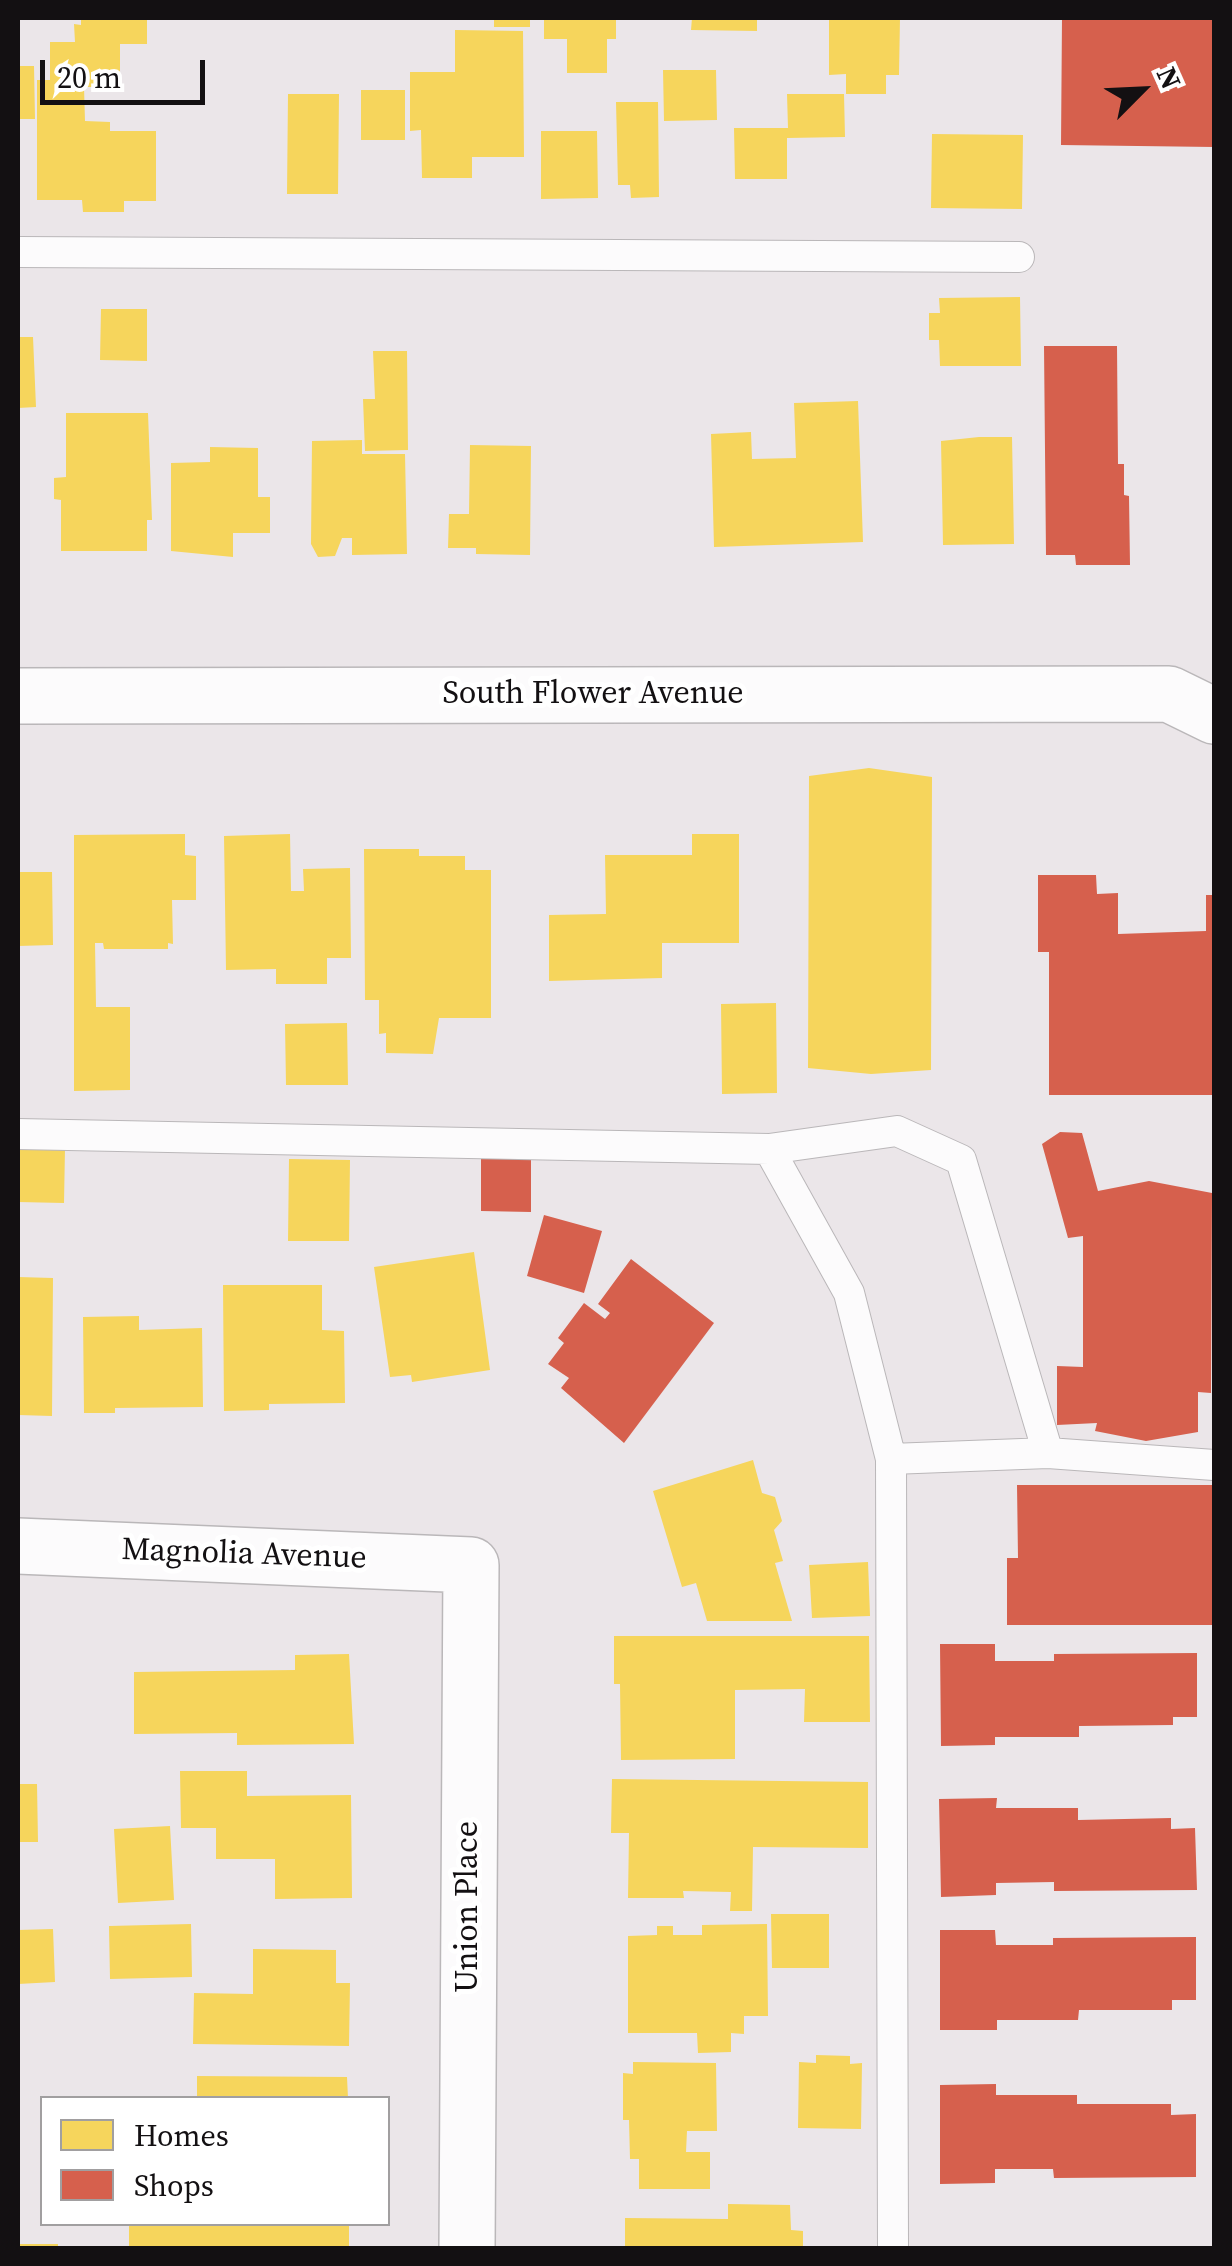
<!DOCTYPE html>
<style>
body{margin:0}
#map{position:relative;width:1232px;height:2266px;overflow:hidden;background:#ebe6e9;font-family:"Source Serif 4",serif}
canvas{display:block}
.frame{position:absolute;inset:0;border:20px solid #131012;pointer-events:none}
.legend{position:absolute;left:40px;top:2096px;width:350px;height:130px;box-sizing:border-box;background:#fff;border:2px solid #a19fa0;margin:0;padding:12px 18px;list-style:none;font-size:30px;color:#131012}
.legend li{display:flex;align-items:center;gap:20px;height:50px}
.legend b{width:50px;border:2px solid #a19fa0}
.north{position:absolute;left:1092px;top:40px;width:100px;height:100px;-webkit-text-stroke:8px #fff;paint-order:stroke;rotate:66deg;font-size:28px;font-weight:700;line-height:40px;text-align:center;color:#131012}
.north::after{content:'';display:block;margin:auto;width:35px;height:45px;background:#131012;clip-path:polygon(50% 0,100% 100%,50% 72%,0 100%)}
.scale{position:absolute;left:40px;top:60px;width:165px;height:45px;box-sizing:border-box;border:5px solid #131012;border-top:0;padding-left:12px;font-size:30px;line-height:35px;white-space:nowrap;color:#131012;-webkit-text-stroke:8px #fff;paint-order:stroke}
</style>
<div id="map">
<canvas width="1232" height="2266"></canvas>
<div class="frame"></div>
<ul class="legend">
<li><b style="height:28px;background:#f6d55c"></b>Homes</li>
<li><b style="height:28px;background:#d6604d"></b>Shops</li>
</ul>
<div class="north">N</div>
<div class="scale">20 m</div>
</div>
<script>
const ctx = document.querySelector('canvas').getContext('2d');
ctx.lineJoin = 'round';
function fillPath(path, color) { ctx.fillStyle = color; ctx.fill(path, 'evenodd'); }
const toPath = rows => new Path2D(rows.map(r => 'M' + r).join(''));
function stroke(path, color, width, dash) { ctx.strokeStyle = color; ctx.lineWidth = width; ctx.lineCap = dash ? 'butt' : 'round'; ctx.setLineDash(dash || []); ctx.stroke(path); }
function label(font, color, halo, rows, align = 'center') {
  ctx.font = font + ' "Source Serif 4",serif'; ctx.lineWidth = 10; ctx.setLineDash([]); ctx.textBaseline = 'middle'; ctx.strokeStyle = halo; ctx.fillStyle = color; for (const [text, x, y, turn = 0] of rows) {
    ctx.save(); ctx.translate(x, y); ctx.rotate((+turn || 0) * Math.PI / 180); ctx.textAlign = isNaN(turn) ? turn : align; if (halo) ctx.strokeText(text, 0, 0); ctx.fillText(text, 0, 0); ctx.restore();
  }
}
fillPath(toPath([
 [81,18,147,18,147,44,120,44,120,87,84,87,85,121,110,122,110,131,156,131,156,201,124,201,124,212,83,212,82,200,37,200,37,80,50,80,50,42,75,42,74,24,81,25],
 [494,18,530,18,530,27,494,27],
 [544,18,616,18,616,39,607,39,607,73,567,73,567,39,544,39],
 [692,18,757,18,757,31,691,30],
 [829,18,900,18,899,75,886,75,886,94,846,94,846,74,829,75],
 [455,30,523,31,524,157,472,157,472,178,422,178,421,130,410,131,410,72,455,72],
 [18,66,34,66,35,119,18,119],
 [663,70,716,70,717,120,664,121],
 [361,90,405,90,405,140,361,140],
 [288,94,339,94,338,194,287,194],
 [787,94,844,94,845,137,787,138,787,179,735,179,734,128,788,128],
 [616,102,658,102,659,197,631,198,630,185,618,185],
 [541,131,597,131,598,198,541,199],
 [932,134,1023,135,1022,209,931,208],
 [1020,297,1021,366,940,366,939,340,929,340,929,313,940,313,939,298],
 [101,309,147,309,147,361,100,360],
 [18,337,33,337,36,407,18,408],
 [373,351,407,351,408,450,365,451,363,399,375,399],
 [858,401,863,542,714,547,711,434,751,432,752,459,796,458,794,403],
 [66,413,148,413,152,520,147,520,147,551,61,551,61,500,54,499,54,478,66,477],
 [979,437,1012,437,1014,544,943,545,941,441],
 [362,440,362,454,405,454,407,554,352,555,352,538,342,538,335,556,318,557,311,544,312,441],
 [470,445,531,446,530,555,476,554,476,548,448,548,449,514,469,514],
 [210,447,258,448,258,497,270,497,270,533,233,533,233,557,171,551,171,463,210,462],
 [869,768,932,777,931,1070,871,1074,808,1068,809,776],
 [185,834,185,855,196,856,196,900,172,900,173,944,168,943,168,949,104,949,103,943,95,943,96,1007,130,1007,130,1090,74,1091,74,835],
 [290,834,291,891,304,891,303,869,350,868,351,958,327,958,327,984,276,984,276,969,226,970,224,836],
 [692,834,739,834,739,943,662,943,662,978,549,981,549,915,606,914,605,855,692,855],
 [364,849,419,849,419,856,465,856,465,870,491,870,491,1018,439,1018,433,1054,386,1053,386,1033,379,1034,379,1000,365,1000],
 [18,872,52,872,53,945,18,946],
 [776,1003,777,1093,722,1094,721,1004],
 [347,1023,348,1085,286,1085,285,1024],
 [18,1147,65,1148,64,1203,18,1202],
 [289,1159,350,1160,349,1241,288,1241],
 [474,1252,490,1370,412,1382,411,1375,390,1377,374,1267],
 [18,1277,53,1278,52,1416,18,1415],
 [223,1285,322,1285,322,1330,344,1331,345,1403,269,1404,269,1410,224,1411],
 [139,1316,139,1330,202,1328,203,1407,115,1408,115,1413,84,1413,83,1317],
 [753,1460,762,1493,775,1497,782,1521,774,1530,783,1561,775,1563,792,1621,707,1621,696,1583,682,1587,653,1491],
 [868,1562,870,1616,812,1618,809,1565],
 [614,1636,869,1636,870,1722,804,1722,805,1689,735,1690,735,1759,621,1760,620,1684,614,1684],
 [349,1654,354,1744,237,1745,237,1733,134,1734,134,1672,295,1670,295,1655],
 [180,1771,247,1771,247,1796,351,1795,352,1898,275,1899,275,1859,216,1859,216,1828,181,1828],
 [612,1779,868,1782,868,1848,753,1847,752,1911,730,1911,731,1892,683,1891,684,1898,628,1898,629,1833,611,1833],
 [18,1784,37,1784,38,1842,18,1842],
 [170,1826,174,1900,118,1903,114,1829],
 [771,1914,829,1914,829,1968,772,1968],
 [191,1924,192,1977,110,1979,109,1926],
 [767,1924,768,2016,744,2016,744,2034,731,2033,731,2052,698,2053,697,2033,628,2033,628,1936,657,1935,657,1926,673,1926,673,1935,702,1935,702,1925],
 [53,1929,55,1982,18,1984,18,1930],
 [253,1949,336,1950,336,1983,350,1983,349,2046,193,2044,194,1993,253,1994],
 [816,2055,850,2056,850,2064,862,2063,861,2129,798,2128,799,2062,816,2063],
 [633,2062,716,2063,717,2131,687,2131,686,2152,710,2152,710,2189,639,2189,639,2159,630,2159,629,2120,623,2120,623,2073,633,2074],
 [197,2076,347,2077,348,2098,197,2098],
 [728,2204,790,2205,791,2230,803,2231,803,2248,625,2248,625,2218,728,2219],
 [129,2224,349,2224,349,2248,129,2248],
 [18,2244,58,2244,58,2248,18,2248]
]), '#f6d55c');
fillPath(toPath([
 [1062,18,1214,18,1214,147,1061,145],
 [1044,346,1117,346,1118,464,1124,464,1124,495,1129,496,1130,565,1076,565,1075,555,1046,555],
 [1038,875,1096,875,1097,894,1118,893,1118,934,1206,931,1206,895,1214,895,1214,1095,1049,1095,1049,952,1038,952],
 [1060,1132,1082,1133,1098,1191,1149,1181,1212,1193,1211,1393,1198,1392,1198,1432,1146,1441,1095,1431,1097,1423,1057,1425,1057,1366,1083,1367,1083,1236,1068,1238,1042,1144],
 [481,1155,531,1155,531,1212,481,1211],
 [544,1215,602,1231,584,1293,527,1276],
 [631,1259,714,1323,624,1443,561,1388,569,1378,548,1364,564,1343,558,1338,584,1303,605,1319,610,1313,598,1304],
 [1017,1485,1214,1485,1214,1625,1007,1625,1007,1558,1018,1558],
 [940,1644,995,1644,995,1661,1054,1661,1054,1654,1197,1653,1197,1717,1173,1717,1173,1725,1079,1726,1079,1737,995,1737,995,1745,941,1746],
 [997,1798,996,1808,1078,1808,1078,1820,1171,1818,1171,1829,1195,1828,1197,1890,1054,1891,1054,1882,996,1883,996,1895,941,1897,939,1799],
 [940,1930,995,1930,996,1945,1053,1945,1053,1938,1196,1937,1196,2000,1172,2000,1172,2010,1079,2010,1078,2020,997,2020,997,2030,940,2030],
 [996,2084,996,2095,1077,2095,1077,2104,1171,2104,1171,2115,1196,2114,1196,2177,1054,2178,1053,2169,995,2169,995,2183,940,2184,940,2085]
]), '#d6604d');
const lane = toPath([
 [18,252,1019,257],
 [18,1134,769,1149,849,1293,891,1459,893,2248],
 [769,1149,897,1131,961,1160,1048,1453],
 [891,1459,1048,1453,1214,1465]
]);
const street = toPath([
 [18,696,1169,694,1214,716],
 [18,1546,471,1565,467,2248]
]);
stroke(lane, '#bab7b9', 32);
stroke(street, '#bab7b9', 58);
stroke(lane, '#fcfbfc', 30);
stroke(street, '#fcfbfc', 55);
label('32px', '#131012', '#fff', [
 ["South Flower Avenue",593,695],
 ["Magnolia Avenue",244,1555,2],
 ["Union Place",469,1907,-90]
]);
</script>
